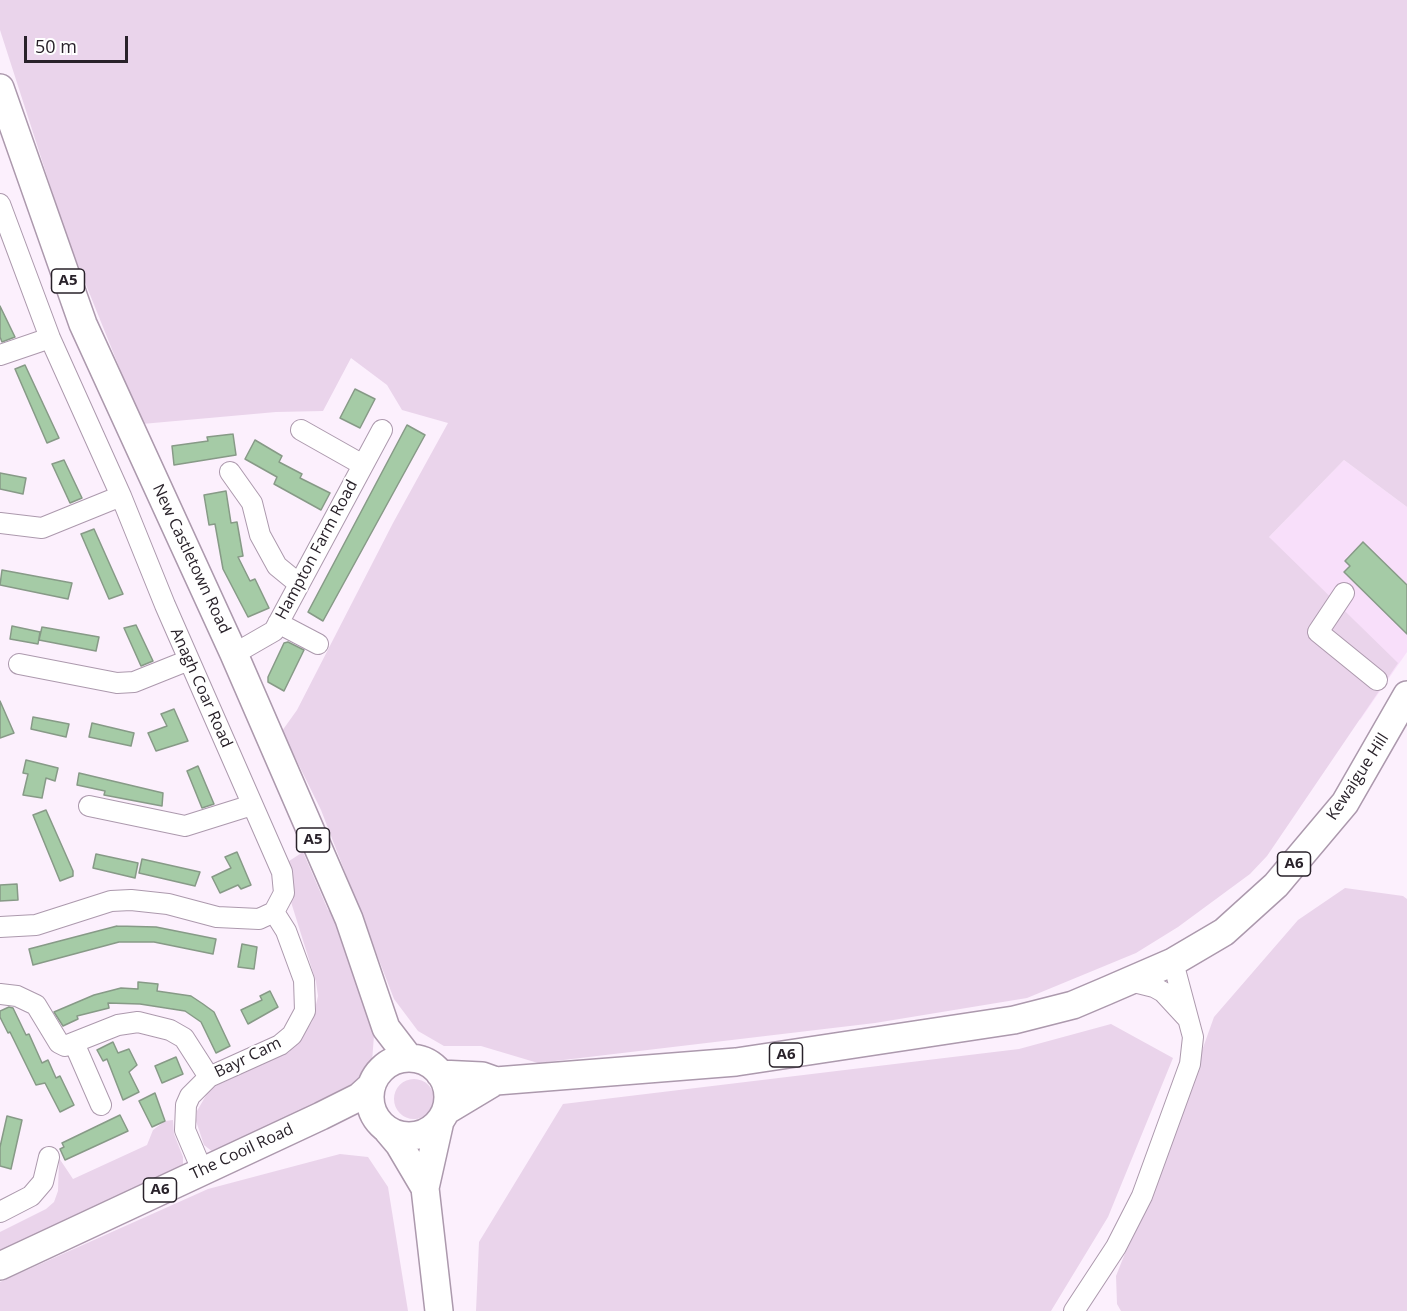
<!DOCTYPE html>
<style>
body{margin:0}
#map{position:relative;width:1407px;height:1311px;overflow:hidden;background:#fcf0fd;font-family:"Open Sans",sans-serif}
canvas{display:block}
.scale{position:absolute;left:24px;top:36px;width:104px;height:27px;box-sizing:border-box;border:3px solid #29222a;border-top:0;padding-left:8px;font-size:18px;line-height:21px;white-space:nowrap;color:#29222a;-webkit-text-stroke:4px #fff;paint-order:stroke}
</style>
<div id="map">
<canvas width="1407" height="1311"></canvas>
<div class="scale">50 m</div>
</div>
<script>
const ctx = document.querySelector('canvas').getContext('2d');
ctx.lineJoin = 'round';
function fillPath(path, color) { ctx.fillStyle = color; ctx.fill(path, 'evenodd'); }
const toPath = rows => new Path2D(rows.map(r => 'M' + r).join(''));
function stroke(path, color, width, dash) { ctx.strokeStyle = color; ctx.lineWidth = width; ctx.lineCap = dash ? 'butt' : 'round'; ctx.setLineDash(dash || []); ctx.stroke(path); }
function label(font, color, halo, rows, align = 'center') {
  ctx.font = font + ' "Open Sans",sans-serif'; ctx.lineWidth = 4.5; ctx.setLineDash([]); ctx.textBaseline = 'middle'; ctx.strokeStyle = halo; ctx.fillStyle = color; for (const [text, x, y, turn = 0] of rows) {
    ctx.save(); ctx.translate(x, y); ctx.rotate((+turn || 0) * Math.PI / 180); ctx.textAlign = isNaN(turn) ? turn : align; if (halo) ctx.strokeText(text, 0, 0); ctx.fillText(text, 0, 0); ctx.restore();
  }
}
fillPath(toPath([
 [1344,460,1407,507,1407,652,1360,720,1269,537]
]), '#f8dffa');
fillPath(toPath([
 [0,0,1407,0,1407,507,1344,460,1269,537,1398,663,1267,856,1250,874,1178,927,1136,953,1027,998,875,1023,538,1063,481,1046,444,1046,418,1031,394,999,321,810,282,731,297,710,393,523,448,423,402,410,387,385,351,358,323,411,276,412,142,424,66,235,0,30],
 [303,852,328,910,333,912,372,1019,374,1035,372,1062,360,1079,344,1090,213,1152,204,1145,196,1121,197,1111,208,1092,213,1087,289,1052,312,1022,318,996,316,982,291,902,288,901,286,863],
 [1345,888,1403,896,1407,899,1407,1311,1121,1311,1117,1304,1116,1276,1170,1140,1214,1017,1298,920],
 [1111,1024,1173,1058,1108,1217,1051,1311,476,1311,479,1242,563,1104,1019,1049],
 '394 1099a20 20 0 1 1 40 0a20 20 0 1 1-40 0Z',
 [173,1120,174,1134,183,1157,183,1165,0,1251,0,1232,46,1209,54,1202,58,1191,59,1158,73,1179,147,1145,153,1130,165,1121],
 [340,1154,368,1157,388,1187,408,1311,0,1311,0,1282,208,1189]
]), '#ead4eb');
const building = toPath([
 [0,306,15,337,2,342,0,337,0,306],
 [25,365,59,438,47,443,15,369,25,365],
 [355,389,375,399,360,428,340,418,355,389],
 [407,425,425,435,323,621,308,612,407,425],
 [233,434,236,455,174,465,172,446,208,441,207,437,233,434],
 [255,440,282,456,279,462,302,474,300,478,330,493,321,510,274,484,277,477,245,459,255,440],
 [64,460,82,498,70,503,52,464,64,460],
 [0,473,26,478,23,494,0,489,0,473],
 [226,491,231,523,237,522,243,556,238,557,250,581,255,579,269,608,248,617,223,569,215,524,209,525,204,495,226,491],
 [94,529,123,594,109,599,81,534,94,529],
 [1363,542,1407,585,1407,634,1344,572,1350,566,1345,561,1363,542],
 [2,570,72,583,68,599,0,585,2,570],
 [136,625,153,661,141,666,124,628,136,625],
 [12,626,40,632,38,644,10,639,12,626],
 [42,627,99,637,96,651,39,640,42,627],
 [288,642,304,650,284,691,268,682,268,677,284,643,288,642],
 [0,701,14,733,0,738,0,701],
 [174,709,188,741,156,751,148,733,167,726,161,714,174,709],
 [33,717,69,724,66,737,31,729,33,717],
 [92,723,134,733,131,746,89,737,92,723],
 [26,760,58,768,55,781,46,778,42,798,23,795,28,774,23,773,26,760],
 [198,766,214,804,202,808,187,771,198,766],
 [79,773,163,793,162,806,104,795,105,791,77,785,79,773],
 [46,810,73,871,73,876,60,881,33,815,46,810],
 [237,852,251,885,241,889,238,885,220,893,212,877,231,868,225,857,237,852],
 [96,854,138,863,135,878,93,868,96,854],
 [142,859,200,872,195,886,139,873,142,859],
 [17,884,18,900,0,901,0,885,17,884],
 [117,926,156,927,216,939,213,954,154,942,119,942,33,965,29,949,117,926],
 [242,944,257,947,254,969,238,967,242,944],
 [138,982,158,984,157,991,191,996,203,1004,214,1012,230,1046,216,1053,201,1022,185,1011,140,1004,108,1003,109,1008,77,1016,78,1019,63,1026,54,1012,94,995,121,988,138,989,138,982],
 [270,991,278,1007,248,1024,241,1010,262,1000,260,996,270,991],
 [9,1007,13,1008,26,1035,29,1034,42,1063,48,1060,56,1078,60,1076,74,1105,60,1112,45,1083,36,1085,10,1032,8,1033,0,1017,0,1011,9,1007],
 [113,1042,118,1053,129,1049,137,1065,129,1072,139,1092,123,1100,107,1059,103,1061,97,1050,113,1042],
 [176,1057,183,1074,162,1083,155,1066,176,1057],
 [155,1093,165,1121,152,1127,139,1101,155,1093],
 [120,1115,128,1131,65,1160,60,1149,64,1147,62,1143,120,1115],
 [7,1116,22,1120,11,1169,0,1166,0,1147,7,1116]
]);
fillPath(building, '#a5cba6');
stroke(building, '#879a87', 1.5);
const minor = toPath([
 [0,204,50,338,121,496,165,605,282,872,284,893,274,912,259,919,217,917,168,904,131,900,111,901,36,925,0,927],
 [0,355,50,338],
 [301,430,363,465],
 [230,472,252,503,260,535,277,566,299,584],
 [0,523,42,528,121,496],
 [1344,593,1318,632,1377,680],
 [278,623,318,644],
 [234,654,274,631,382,430],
 [19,664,117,683,134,682,189,660],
 [89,806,185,826,252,805],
 [1130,981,1154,987,1163,992,1188,1019],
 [0,994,17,996,36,1005,59,1043,65,1046,118,1025,138,1022,170,1030,184,1038,209,1077],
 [74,1043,101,1105],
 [202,1170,185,1130,186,1105,190,1096,209,1077,280,1045,292,1035,305,1011,304,980,286,931,274,912],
 [0,1212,31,1196,43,1182,49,1157],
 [1074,1311,1116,1247,1142,1196,1190,1064,1193,1037,1173,962]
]);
const highway = toPath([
 [0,88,83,324,234,654,349,919,386,1028,409,1058],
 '370 1097a39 39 0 1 1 78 0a39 39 0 1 1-78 0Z',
 [440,1074,482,1076,496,1081,736,1062,1014,1020,1073,1005,1106,991,1173,962,1224,932,1276,885,1345,803,1407,695],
 [446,1111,496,1081],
 [388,1131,399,1144,425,1188],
 [0,1266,321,1116,359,1097,370,1087],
 [439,1311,425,1188,440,1121]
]);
stroke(minor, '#ac99ad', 22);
stroke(highway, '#ac99ad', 30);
stroke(minor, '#fff', 20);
stroke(highway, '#fff', 27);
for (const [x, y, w] of [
 [68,281,33],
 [313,840,33],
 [1294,864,33],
 [786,1055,33],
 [160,1190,33]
]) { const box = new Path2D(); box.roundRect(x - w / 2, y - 12, w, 24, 4.5); ctx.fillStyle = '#fff'; ctx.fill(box); stroke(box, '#29222a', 1.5); }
label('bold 15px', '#29222a', null, [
 ["A5",68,281],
 ["A5",313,840],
 ["A6",1294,864],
 ["A6",786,1055],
 ["A6",160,1190]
]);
label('16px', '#29222a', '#fff', [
 ["Hampton Farm Road",317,550,-62],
 ["New Castletown Road",191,559,65],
 ["Anagh Coar Road",201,688,66],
 ["Kewaigue Hill",1358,777,-57],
 ["Bayr Cam",248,1058,-26],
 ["The Cooil Road",242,1152,-25]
]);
</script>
